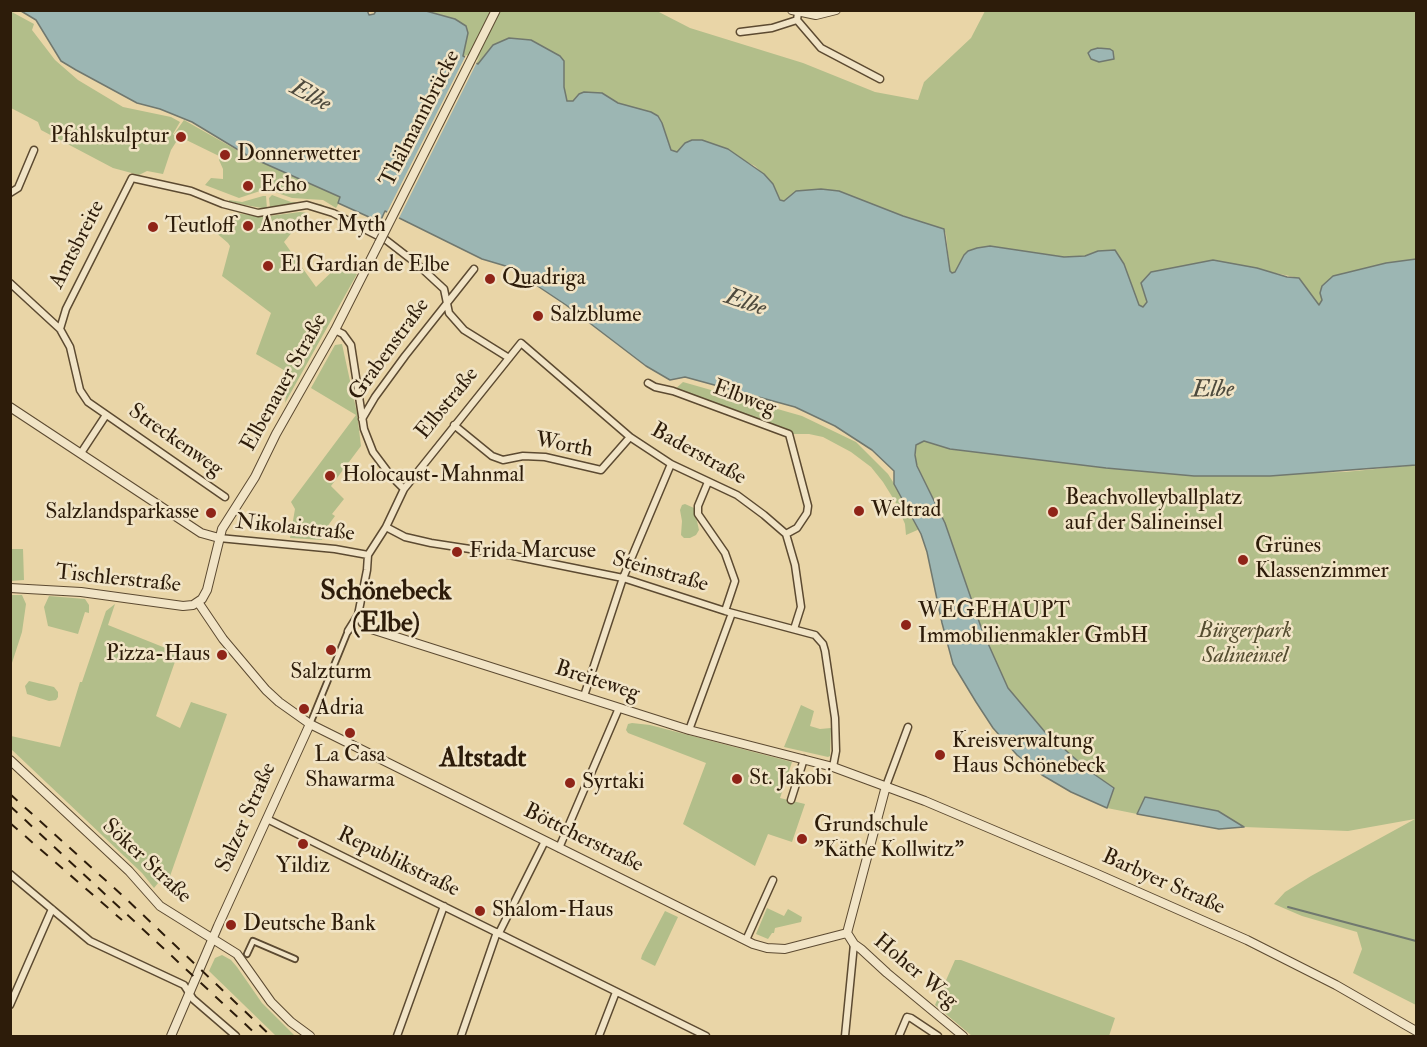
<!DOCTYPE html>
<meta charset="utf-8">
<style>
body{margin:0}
#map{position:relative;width:1427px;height:1047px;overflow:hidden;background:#e9d5a7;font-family:"IM FELL Double Pica",serif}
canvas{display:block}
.frame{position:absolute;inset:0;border:12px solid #2d1c0a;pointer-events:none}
</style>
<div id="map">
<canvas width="1427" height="1047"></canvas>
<div class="frame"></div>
</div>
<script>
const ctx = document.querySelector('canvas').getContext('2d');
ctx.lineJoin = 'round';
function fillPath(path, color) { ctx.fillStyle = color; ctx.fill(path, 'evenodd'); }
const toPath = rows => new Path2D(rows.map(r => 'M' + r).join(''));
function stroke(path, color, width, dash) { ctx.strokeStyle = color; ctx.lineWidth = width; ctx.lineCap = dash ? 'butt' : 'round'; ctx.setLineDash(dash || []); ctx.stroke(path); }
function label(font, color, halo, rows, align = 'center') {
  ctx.font = font + ' "IM FELL Double Pica",serif'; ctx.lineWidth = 5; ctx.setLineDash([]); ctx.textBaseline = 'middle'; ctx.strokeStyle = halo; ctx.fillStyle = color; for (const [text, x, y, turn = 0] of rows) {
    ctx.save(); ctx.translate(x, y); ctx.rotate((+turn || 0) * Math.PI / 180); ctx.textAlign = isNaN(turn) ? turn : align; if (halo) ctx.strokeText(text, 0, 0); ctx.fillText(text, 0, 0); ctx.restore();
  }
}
fillPath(toPath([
 [10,11,34,24,32,30,55,60,78,80,123,107,171,117,180,122,173,134,178,139,171,150,163,174,147,171,139,175,113,168,41,130,38,122,11,108],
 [426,11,657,11,690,28,803,63,875,92,918,100,924,82,971,38,985,11,1416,11,1416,259,1386,263,1320,293,1322,300,1319,305,1299,278,1213,260,1141,283,1147,302,1143,307,1139,305,1124,264,1098,251,1085,256,1064,257,990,246,977,248,968,251,964,255,955,272,952,273,950,271,946,234,944,229,903,216,839,191,813,191,784,201,780,200,773,184,755,166,702,140,692,140,685,143,677,153,671,150,662,123,651,112,618,103,602,93,579,94,573,101,567,101,564,87,564,61,559,56,531,40,509,38,493,45,478,64,463,57,431,13],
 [184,120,242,153,343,196,336,208,323,200,292,198,266,189,239,198,205,185,211,178,223,179,223,169,219,160,219,156,174,134],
 [272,195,291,202,321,204,332,211,298,203,270,208,269,198],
 [263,196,266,196,267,209,229,202,229,200,242,202],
 [300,212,308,213,284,242,316,287,341,263,357,274,285,403,289,373,256,354,271,313,222,276,230,246,228,243,214,231,226,232,227,229,232,229,232,220,235,219,236,213,262,217],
 [342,344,357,413,361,446,331,486,344,499,332,514,335,516,324,531,322,540,290,538,295,509,291,502,356,415,311,388,335,345],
 [683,382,802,416,856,442,888,474,922,528,906,535,905,524,896,503,883,482,871,467,851,452,823,437,809,434,789,434,673,391],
 [924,441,950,449,1106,468,1194,476,1345,472,1416,465,1416,1005,1353,973,1362,949,1357,932,1302,916,1274,904,1285,892,1311,876,1415,819,1348,831,1244,827,1218,811,1145,797,1137,814,1107,808,1114,788,1088,770,1045,732,1008,688,996,663,982,630,945,523,915,461,916,445,919,442],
 [685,504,694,508,699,530,696,535,690,538,684,538,681,535,682,521,680,510,682,505],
 [11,549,23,549,24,580,11,581],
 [11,595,22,595,26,604,22,632,11,666],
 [49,596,85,599,89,605,89,613,85,612,78,634,48,626,44,607],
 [115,604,108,625,178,653,156,716,180,728,191,702,227,714,169,879,163,877,154,888,142,873,11,749,11,736,60,747,80,682,82,682,106,611],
 [29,681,54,687,58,692,58,697,56,700,49,701,27,694,25,686],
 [801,705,814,711,810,726,820,729,831,728,830,756,828,757,784,747],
 [632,723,650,725,792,762,780,798,805,804,792,842,768,834,755,866,683,824,706,763,628,733,626,730,628,724],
 [767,908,784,916,788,909,802,917,801,922,775,928,774,933,772,933,768,939,756,934],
 [665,911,678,917,655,966,641,959,642,955],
 [222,955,231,960,237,967,262,1003,295,1036,276,1036,209,971,215,958],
 [955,960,961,960,1115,1018,1109,1036,972,1036,935,1005]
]), '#b2be8a');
const water = toPath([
 [367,10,369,15,374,14,376,11,426,11,455,19,466,26,468,33,463,56,478,64,493,45,509,38,531,40,560,56,564,61,564,87,567,101,573,101,579,94,584,92,602,93,618,103,651,112,658,116,662,123,671,150,677,152,685,143,692,140,702,140,728,149,764,174,773,184,780,200,784,201,796,191,821,189,839,191,903,216,944,229,950,271,952,273,955,272,964,255,968,251,977,248,990,246,1064,257,1085,256,1098,251,1115,250,1124,264,1139,305,1143,307,1147,302,1141,283,1151,272,1213,260,1257,268,1287,277,1299,278,1319,305,1322,300,1320,293,1322,286,1333,276,1386,263,1416,259,1416,465,1270,476,1194,476,1106,468,950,449,924,441,916,445,915,455,917,466,945,523,982,630,1008,688,1045,732,1088,770,1114,788,1107,808,1071,792,1042,775,1017,755,993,728,976,702,953,664,942,623,927,552,921,534,894,484,894,471,872,450,835,426,795,407,685,377,670,380,646,366,566,305,509,267,482,259,385,211,380,222,338,203,340,197,250,157,192,122,160,109,137,103,76,70,61,61,36,20,21,11,367,10],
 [1098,48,1110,49,1113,51,1114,59,1099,62,1091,59,1088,53,1091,50,1098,48],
 [1145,797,1218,811,1244,827,1219,829,1137,814,1145,797]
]);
fillPath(water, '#9cb6b3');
stroke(water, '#70786f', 1.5);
fillPath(toPath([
 [481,54,398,220,386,215,381,224,466,55,477,60]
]), '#e9d5a7');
stroke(toPath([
 [1288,907,1416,941]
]), '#70786f', 2);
const pedestrian = toPath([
 [310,724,348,631],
 [247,954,253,941,295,959]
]);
const minor = toPath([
 [798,13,797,20,821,48,880,79],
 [740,32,772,28,797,20],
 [10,193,18,188,34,150],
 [10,283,60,329,70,347,80,390,88,402,225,497],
 [60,329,66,309,132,178,191,191,223,204,258,213,307,205,333,213,386,240,417,264,444,289,449,313,464,330,509,358],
 [335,330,343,334,351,345,364,429,373,452,391,476,404,489],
 [648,383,655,387,673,391,789,434,808,506,807,513,797,528,786,534],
 [362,419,375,397,405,356,474,269],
 [454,425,492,456,503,460,523,456,545,457,601,470,630,437],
 [81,453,106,415],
 [708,482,698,506,698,514,725,553,735,581,725,611],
 [386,527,405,537,431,543,509,555,623,578,725,611,815,635,823,644,825,651,835,718,836,751,833,767],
 [219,538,335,549,368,555],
 [358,615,362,623,368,628],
 [348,631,358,615,367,570,368,555,386,527,404,489,521,343,630,437,671,464,737,495,764,515,786,534,795,565,801,607,794,629],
 [584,696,623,578,671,464],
 [689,730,732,613],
 [886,786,908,727],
 [791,800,804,759],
 [267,819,706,1036],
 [559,848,619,708],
 [10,874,90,941,184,985,193,999,236,1036],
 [499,933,545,841],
 [746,940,773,880],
 [10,1005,52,909],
 [397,1036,444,906],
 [461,1036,497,932],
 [599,1036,616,992],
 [845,1036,854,944],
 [899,1036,907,1017,911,1018,938,1036]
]);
const tertiary = toPath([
 [792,10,816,15,836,10],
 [10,407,201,533,219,538],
 [10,588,81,592,183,606,193,605,202,599,207,590,222,529,255,477,276,434,335,330,379,243],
 [198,602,223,639,266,690,279,702,310,724,753,944,767,948,785,949,847,933],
 [368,628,689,730,833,767,925,801,1095,873,1247,940,1336,985,1416,1031],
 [10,760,129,871,160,906,237,954,271,1002,291,1022,310,1036],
 [847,933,854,944,861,949,887,973,963,1036],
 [847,933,886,786],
 [171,1036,218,926,310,724]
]);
stroke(pedestrian, '#5c4a31', 8);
stroke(minor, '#5c4a31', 9);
stroke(tertiary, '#5c4a31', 10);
stroke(pedestrian, '#f1e4c6', 4.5);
stroke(minor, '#f1e4c6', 6);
stroke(tertiary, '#f1e4c6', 8);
stroke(toPath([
 [10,794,123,896,271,1036],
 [10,806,258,1036],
 [10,823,122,920]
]), '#2d1c0a', 2, [10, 10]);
const tertiaryBridge = toPath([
 [379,243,496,10]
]);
stroke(tertiaryBridge, '#5c4a31', 10, []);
stroke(tertiaryBridge, '#f1e4c6', 8);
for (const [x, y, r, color] of [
 [181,137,6,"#8f2418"],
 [225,155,6,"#8f2418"],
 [248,186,6,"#8f2418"],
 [248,226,6,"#8f2418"],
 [153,227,6,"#8f2418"],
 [268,266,6,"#8f2418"],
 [490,279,6,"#8f2418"],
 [538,316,6,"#8f2418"],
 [330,476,6,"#8f2418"],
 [859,511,6,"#8f2418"],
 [1053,512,6,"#8f2418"],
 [211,513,6,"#8f2418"],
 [457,552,6,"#8f2418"],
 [1243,560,6,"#8f2418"],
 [906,625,6,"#8f2418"],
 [331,650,6,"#8f2418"],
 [222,655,6,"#8f2418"],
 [304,709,6,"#8f2418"],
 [350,733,6,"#8f2418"],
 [940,755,6,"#8f2418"],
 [737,779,6,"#8f2418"],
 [570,783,6,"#8f2418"],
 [802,839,6,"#8f2418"],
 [303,844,6,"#8f2418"],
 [480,911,6,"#8f2418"],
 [231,925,6,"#8f2418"]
]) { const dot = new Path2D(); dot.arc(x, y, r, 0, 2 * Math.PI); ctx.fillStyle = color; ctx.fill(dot); stroke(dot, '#f1e4c6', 2); }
label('22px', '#2d1c0a', '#f1e4c6', [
 ["Thälmannbrücke",421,119,-63],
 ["Amtsbreite",78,245,-63],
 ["Grabenstraße",390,350,-54],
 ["Elbenauer Straße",285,383,-61],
 ["Elbweg",744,399,20],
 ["Elbstraße",448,404,-51],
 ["Streckenweg",175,441,35],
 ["Worth",564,446,10],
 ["Baderstraße",698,455,29],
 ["Nikolaistraße",295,529,6],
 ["Steinstraße",660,573,16],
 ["Tischlerstraße",118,580,6],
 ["Breiteweg",597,682,18],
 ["Salzer Straße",247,818,-66],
 ["Böttcherstraße",583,839,26],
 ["Söker Straße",146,862,43],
 ["Republikstraße",398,863,26],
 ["Barbyer Straße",1163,883,24],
 ["Hoher Weg",915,972,40]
]);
label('22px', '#2d1c0a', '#f1e4c6', [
 ["Pfahlskulptur",169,137,"right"],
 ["Donnerwetter",237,155],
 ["Echo",260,186],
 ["Another Myth",260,226],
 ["Teutloff",165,227],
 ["El Gardian de Elbe",280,266],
 ["Quadriga",502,279],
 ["Salzblume",550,316],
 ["Holocaust-Mahnmal",342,476],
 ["Beachvolleyballplatz",1065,499],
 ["auf der Salineinsel",1065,524],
 ["Weltrad",871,511],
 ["Salzlandsparkasse",199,513,"right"],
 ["Grünes",1255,547],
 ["Klassenzimmer",1255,572],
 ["Frida Marcuse",469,552],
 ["WEGEHAUPT",918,612],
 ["Immobilienmakler GmbH",918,637],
 ["Pizza-Haus",210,655,"right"],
 ["Salzturm",331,673,"center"],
 ["Adria",316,709],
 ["Kreisverwaltung",952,742],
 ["Haus Schönebeck",952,767],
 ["La Casa",350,756,"center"],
 ["Shawarma",350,781,"center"],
 ["St. Jakobi",749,779],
 ["Syrtaki",582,783],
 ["Grundschule",814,826],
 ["\"Käthe Kollwitz\"",814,851],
 ["Yildiz",303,867,"center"],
 ["Shalom-Haus",492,911],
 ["Deutsche Bank",243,925]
], 'left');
label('italic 22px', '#554d30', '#f1e4c6', [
 ["Bürgerpark",1245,632],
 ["Salineinsel",1245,657]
]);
label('italic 24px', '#4e4a3d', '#f1e4c6', [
 ["Elbe",310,97,28],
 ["Elbe",745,304,19],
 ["Elbe",1213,391,-1]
]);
label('bold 28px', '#2d1c0a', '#f1e4c6', [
 ["Schönebeck",386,593],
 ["(Elbe)",386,625],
 ["Altstadt",483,760]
]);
</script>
